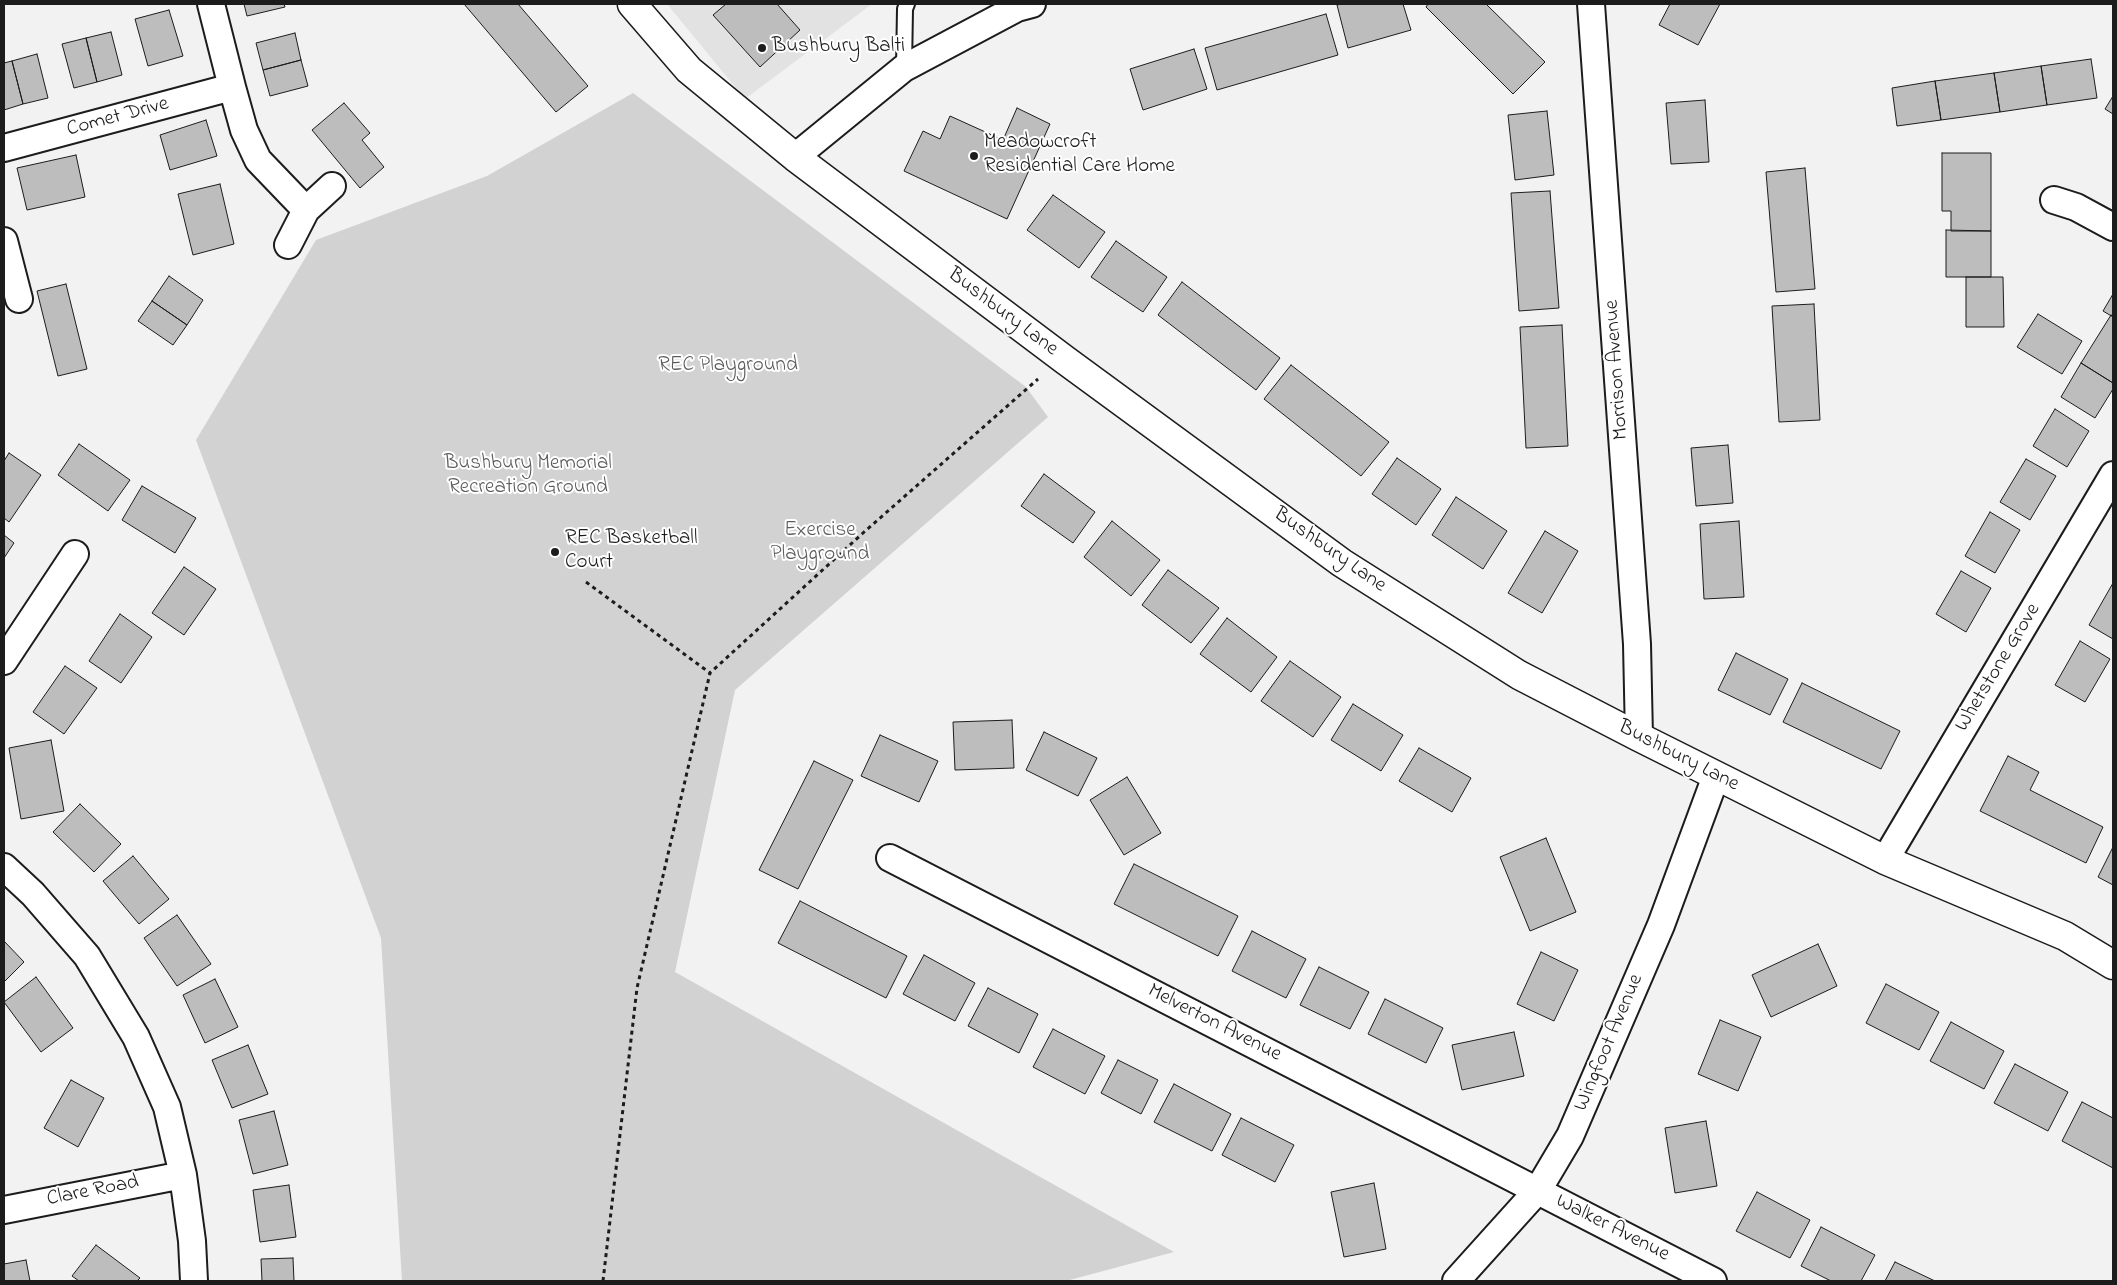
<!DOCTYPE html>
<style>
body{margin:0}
#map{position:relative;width:2117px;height:1285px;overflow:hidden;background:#f2f2f2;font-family:"Indie Flower",sans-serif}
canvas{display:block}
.frame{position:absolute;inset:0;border:5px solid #1c1c1c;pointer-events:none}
</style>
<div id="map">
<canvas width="2117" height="1285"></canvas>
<div class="frame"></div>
</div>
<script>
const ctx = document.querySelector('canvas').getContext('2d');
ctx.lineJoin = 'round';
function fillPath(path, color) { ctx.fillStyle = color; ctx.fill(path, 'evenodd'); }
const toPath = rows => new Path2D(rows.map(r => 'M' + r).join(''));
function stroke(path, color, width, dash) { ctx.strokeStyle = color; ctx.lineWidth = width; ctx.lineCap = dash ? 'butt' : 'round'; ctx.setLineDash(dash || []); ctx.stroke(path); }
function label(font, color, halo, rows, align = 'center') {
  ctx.font = font + ' "Indie Flower",sans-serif'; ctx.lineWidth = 4; ctx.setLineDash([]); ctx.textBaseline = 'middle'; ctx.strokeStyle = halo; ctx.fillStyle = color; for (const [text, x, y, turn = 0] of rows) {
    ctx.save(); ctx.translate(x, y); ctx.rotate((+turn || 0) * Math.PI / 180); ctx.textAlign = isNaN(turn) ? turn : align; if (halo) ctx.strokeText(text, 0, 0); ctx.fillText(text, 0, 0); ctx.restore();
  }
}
fillPath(toPath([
 [667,4,872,4,745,99]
]), '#e2e2e2');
fillPath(toPath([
 [633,93,1026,387,1048,417,735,690,675,972,1174,1252,1066,1281,402,1281,381,938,196,440,316,240,487,176]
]), '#d2d2d2');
const building = toPath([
 [244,4,284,4,285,7,247,16,244,4],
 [464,4,518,4,588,86,556,112,464,4],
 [726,4,777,4,800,30,760,67,713,15,726,4],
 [1342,4,1403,4,1411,30,1348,48,1337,5,1342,4],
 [1428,4,1486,4,1545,62,1513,94,1426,7,1428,4],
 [1670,4,1720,4,1698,45,1659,25,1670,4],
 [169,10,183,56,148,66,135,19,169,10],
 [1326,14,1338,55,1217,90,1205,48,1326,14],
 [111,32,122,75,97,82,86,38,111,32],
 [295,33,301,60,263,70,256,43,295,33],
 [86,38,97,82,74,88,62,44,86,38],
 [1194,49,1207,89,1143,110,1130,69,1194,49],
 [37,54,48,98,23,104,12,61,37,54],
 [2091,59,2097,98,2047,105,2041,66,2091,59],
 [301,60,308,86,270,96,263,70,301,60],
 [12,61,23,104,4,110,4,63,12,61],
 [2041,66,2047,105,2000,112,1994,73,2041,66],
 [1994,73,2000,112,1941,120,1935,81,1994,73],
 [1935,81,1941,120,1897,126,1892,88,1935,81],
 [2113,96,2113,114,2105,109,2113,96],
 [1705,100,1709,162,1671,164,1666,103,1705,100],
 [344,103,370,133,362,140,384,167,360,188,312,130,344,103],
 [1017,108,1050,124,1007,219,904,171,923,131,940,139,950,116,1003,140,1017,108],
 [1547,111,1554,175,1515,180,1508,115,1547,111],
 [206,120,217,156,170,170,160,135,206,120],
 [1942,153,1991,153,1991,231,1951,231,1951,211,1942,211,1942,153],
 [76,155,85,197,27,210,17,168,76,155],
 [1805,168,1815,289,1776,292,1766,172,1805,168],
 [220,184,234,244,193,255,178,194,220,184],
 [1550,191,1559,308,1519,311,1511,193,1550,191],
 [1053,195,1105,232,1079,268,1027,230,1053,195],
 [1946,230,1991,231,1991,277,1946,277,1946,230],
 [1116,241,1167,277,1143,312,1091,277,1116,241],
 [169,276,203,300,187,325,152,301,169,276],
 [1966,277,2003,277,2004,327,1966,327,1966,277],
 [1182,282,1280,358,1256,390,1158,315,1182,282],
 [66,284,87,369,58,376,37,291,66,284],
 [2113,294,2113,317,2103,311,2113,294],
 [152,301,187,325,173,345,138,321,152,301],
 [1814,304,1820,420,1779,422,1772,306,1814,304],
 [2038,314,2082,341,2062,374,2017,347,2038,314],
 [2111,315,2113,317,2113,383,2081,363,2111,315],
 [1562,325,1568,446,1526,448,1520,327,1562,325],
 [2081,363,2113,383,2113,389,2095,418,2061,397,2081,363],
 [1291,365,1389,442,1361,476,1264,399,1291,365],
 [2055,409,2089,431,2067,467,2033,446,2055,409],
 [79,444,130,480,108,511,58,475,79,444],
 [1728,445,1733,503,1696,506,1691,448,1728,445],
 [9,453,41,475,9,522,4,518,4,461,9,453],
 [1397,458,1441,489,1416,525,1372,494,1397,458],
 [2026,459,2056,476,2030,520,2000,502,2026,459],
 [1044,474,1095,512,1073,543,1021,506,1044,474],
 [142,486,196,518,175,553,122,520,142,486],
 [1456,497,1507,531,1483,569,1432,535,1456,497],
 [1990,512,2020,530,1995,573,1965,556,1990,512],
 [1112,521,1160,560,1131,596,1084,557,1112,521],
 [1739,521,1744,597,1704,599,1700,524,1739,521],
 [1545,531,1578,551,1542,613,1508,593,1545,531],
 [4,535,14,543,4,558,4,535],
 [184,567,216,589,184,635,152,613,184,567],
 [1168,570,1219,608,1191,643,1142,605,1168,570],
 [1961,571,1991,588,1966,632,1936,614,1961,571],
 [2113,583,2113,639,2089,625,2113,583],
 [120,614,152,637,121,683,89,661,120,614],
 [1227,618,1277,657,1251,692,1200,654,1227,618],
 [2080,641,2110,659,2085,702,2055,685,2080,641],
 [1736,653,1788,679,1770,715,1718,690,1736,653],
 [1290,661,1341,697,1313,737,1261,701,1290,661],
 [65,666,97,688,64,734,33,712,65,666],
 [1802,683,1900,731,1881,769,1783,722,1802,683],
 [1353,704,1403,735,1381,771,1331,740,1353,704],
 [1012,720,1014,768,955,770,953,722,1012,720],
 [1044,732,1097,758,1078,796,1026,770,1044,732],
 [880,735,938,761,919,802,861,776,880,735],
 [51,740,64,811,21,819,9,748,51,740],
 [1419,748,1471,778,1452,812,1399,781,1419,748],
 [2008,756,2039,772,2030,790,2103,827,2086,863,1980,811,2008,756],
 [814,761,853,780,798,889,759,870,814,761],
 [1127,777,1161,833,1124,855,1090,800,1127,777],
 [80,804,121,844,94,872,53,832,80,804],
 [1546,838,1576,912,1530,931,1500,857,1546,838],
 [2113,847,2113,885,2098,877,2113,847],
 [133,856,169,899,139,924,103,881,133,856],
 [1134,864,1238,916,1218,956,1114,904,1134,864],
 [800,901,907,956,886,998,778,943,800,901],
 [177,915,211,964,177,986,144,938,177,915],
 [1252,931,1306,959,1286,998,1232,971,1252,931],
 [4,941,24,962,4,982,4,941],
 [1818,944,1837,986,1771,1017,1752,975,1818,944],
 [1541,952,1578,970,1554,1021,1517,1004,1541,952],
 [924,955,975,983,955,1021,903,994,924,955],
 [1319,967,1369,992,1350,1029,1300,1005,1319,967],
 [36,977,73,1028,41,1052,4,1002,36,977],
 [215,979,238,1027,205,1043,183,995,215,979],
 [1886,984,1939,1012,1919,1050,1866,1023,1886,984],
 [988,988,1038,1014,1019,1053,968,1026,988,988],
 [1385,999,1443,1028,1426,1063,1368,1034,1385,999],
 [1720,1020,1761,1037,1738,1091,1698,1074,1720,1020],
 [1951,1022,2004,1051,1984,1089,1930,1061,1951,1022],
 [1053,1029,1105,1056,1085,1094,1033,1067,1053,1029],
 [1514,1032,1524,1076,1462,1090,1452,1045,1514,1032],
 [248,1045,268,1094,232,1108,212,1060,248,1045],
 [1118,1060,1158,1080,1141,1114,1101,1093,1118,1060],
 [2015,1064,2068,1092,2048,1131,1994,1103,2015,1064],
 [71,1080,104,1098,78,1147,44,1128,71,1080],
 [1174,1084,1231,1114,1212,1151,1154,1122,1174,1084],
 [2082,1102,2113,1118,2113,1168,2062,1141,2082,1102],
 [274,1111,288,1165,253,1174,239,1120,274,1111],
 [1241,1118,1294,1145,1275,1182,1222,1155,1241,1118],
 [1706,1121,1717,1186,1675,1193,1665,1128,1706,1121],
 [1374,1183,1386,1249,1344,1257,1331,1192,1374,1183],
 [289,1185,296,1237,260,1242,253,1190,289,1185],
 [1757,1192,1810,1220,1790,1258,1736,1231,1757,1192],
 [1821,1227,1875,1255,1861,1281,1831,1281,1801,1266,1821,1227],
 [96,1245,140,1278,137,1281,79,1281,72,1276,96,1245],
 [293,1258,294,1281,262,1281,261,1259,293,1258],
 [26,1260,30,1281,4,1281,4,1264,26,1260],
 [1895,1262,1935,1281,1885,1281,1895,1262]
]);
fillPath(building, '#bdbdbd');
stroke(building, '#1c1c1c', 1);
const lane = toPath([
 [904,68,905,9,907,4]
]);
const street = toPath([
 [1591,4,1637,644,1639,737],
 [232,87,244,130,258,160,306,210],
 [4,148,232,87,211,4],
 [795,157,904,68,1017,8,1032,4],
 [2054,200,2076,207,2113,227],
 [4,241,19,299],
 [288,245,306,210,332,186],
 [4,661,75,554],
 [890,858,1713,1281],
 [1885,860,2113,475],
 [4,867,33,894,87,956,136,1037,167,1107,183,1175,192,1241,194,1281],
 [4,1210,183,1175],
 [1456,1281,1538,1190,1570,1136,1661,925,1716,776]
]);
const secondary = toPath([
 [632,4,689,70,795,157,1065,360,1342,563,1519,675,1639,737,1885,860,2065,936,2113,965]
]);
stroke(lane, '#1c1c1c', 18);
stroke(street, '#1c1c1c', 30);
stroke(secondary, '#1c1c1c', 31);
stroke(toPath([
 [586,582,710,673],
 [603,1281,637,988,710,673,863,533,1038,379]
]), '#1c1c1c', 3, [4, 4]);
stroke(lane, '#fff', 14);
stroke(street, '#fff', 26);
stroke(secondary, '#fff', 28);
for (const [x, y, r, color] of [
 [762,48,5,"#1c1c1c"],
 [974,156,5,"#1c1c1c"],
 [555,552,5,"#1c1c1c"]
]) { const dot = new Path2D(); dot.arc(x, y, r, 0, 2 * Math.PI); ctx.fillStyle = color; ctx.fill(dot); stroke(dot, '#fff', 2); }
label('21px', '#1c1c1c', '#fff', [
 ["Bushbury Balti",772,48],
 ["Meadowcroft",984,144],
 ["Residential Care Home",984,168],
 ["REC Basketball",565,540],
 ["Court",565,564]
], 'left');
label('21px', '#1c1c1c', '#fff', [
 ["Comet Drive",118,118,-15],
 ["Bushbury Lane",1002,313,37],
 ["Morrison Avenue",1618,370,-94],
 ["Bushbury Lane",1329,551,35],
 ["Whetstone Grove",1999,668,-59],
 ["Bushbury Lane",1678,757,27],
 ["Melverton Avenue",1214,1024,27],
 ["Wingfoot Avenue",1610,1043,-67],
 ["Clare Road",93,1192,-11],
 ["Walker Avenue",1612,1229,27]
]);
label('21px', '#5c5c5c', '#fff', [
 ["REC Playground",728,367],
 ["Bushbury Memorial",528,465],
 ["Recreation Ground",528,489],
 ["Exercise",820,532],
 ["Playground",820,556]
]);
</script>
